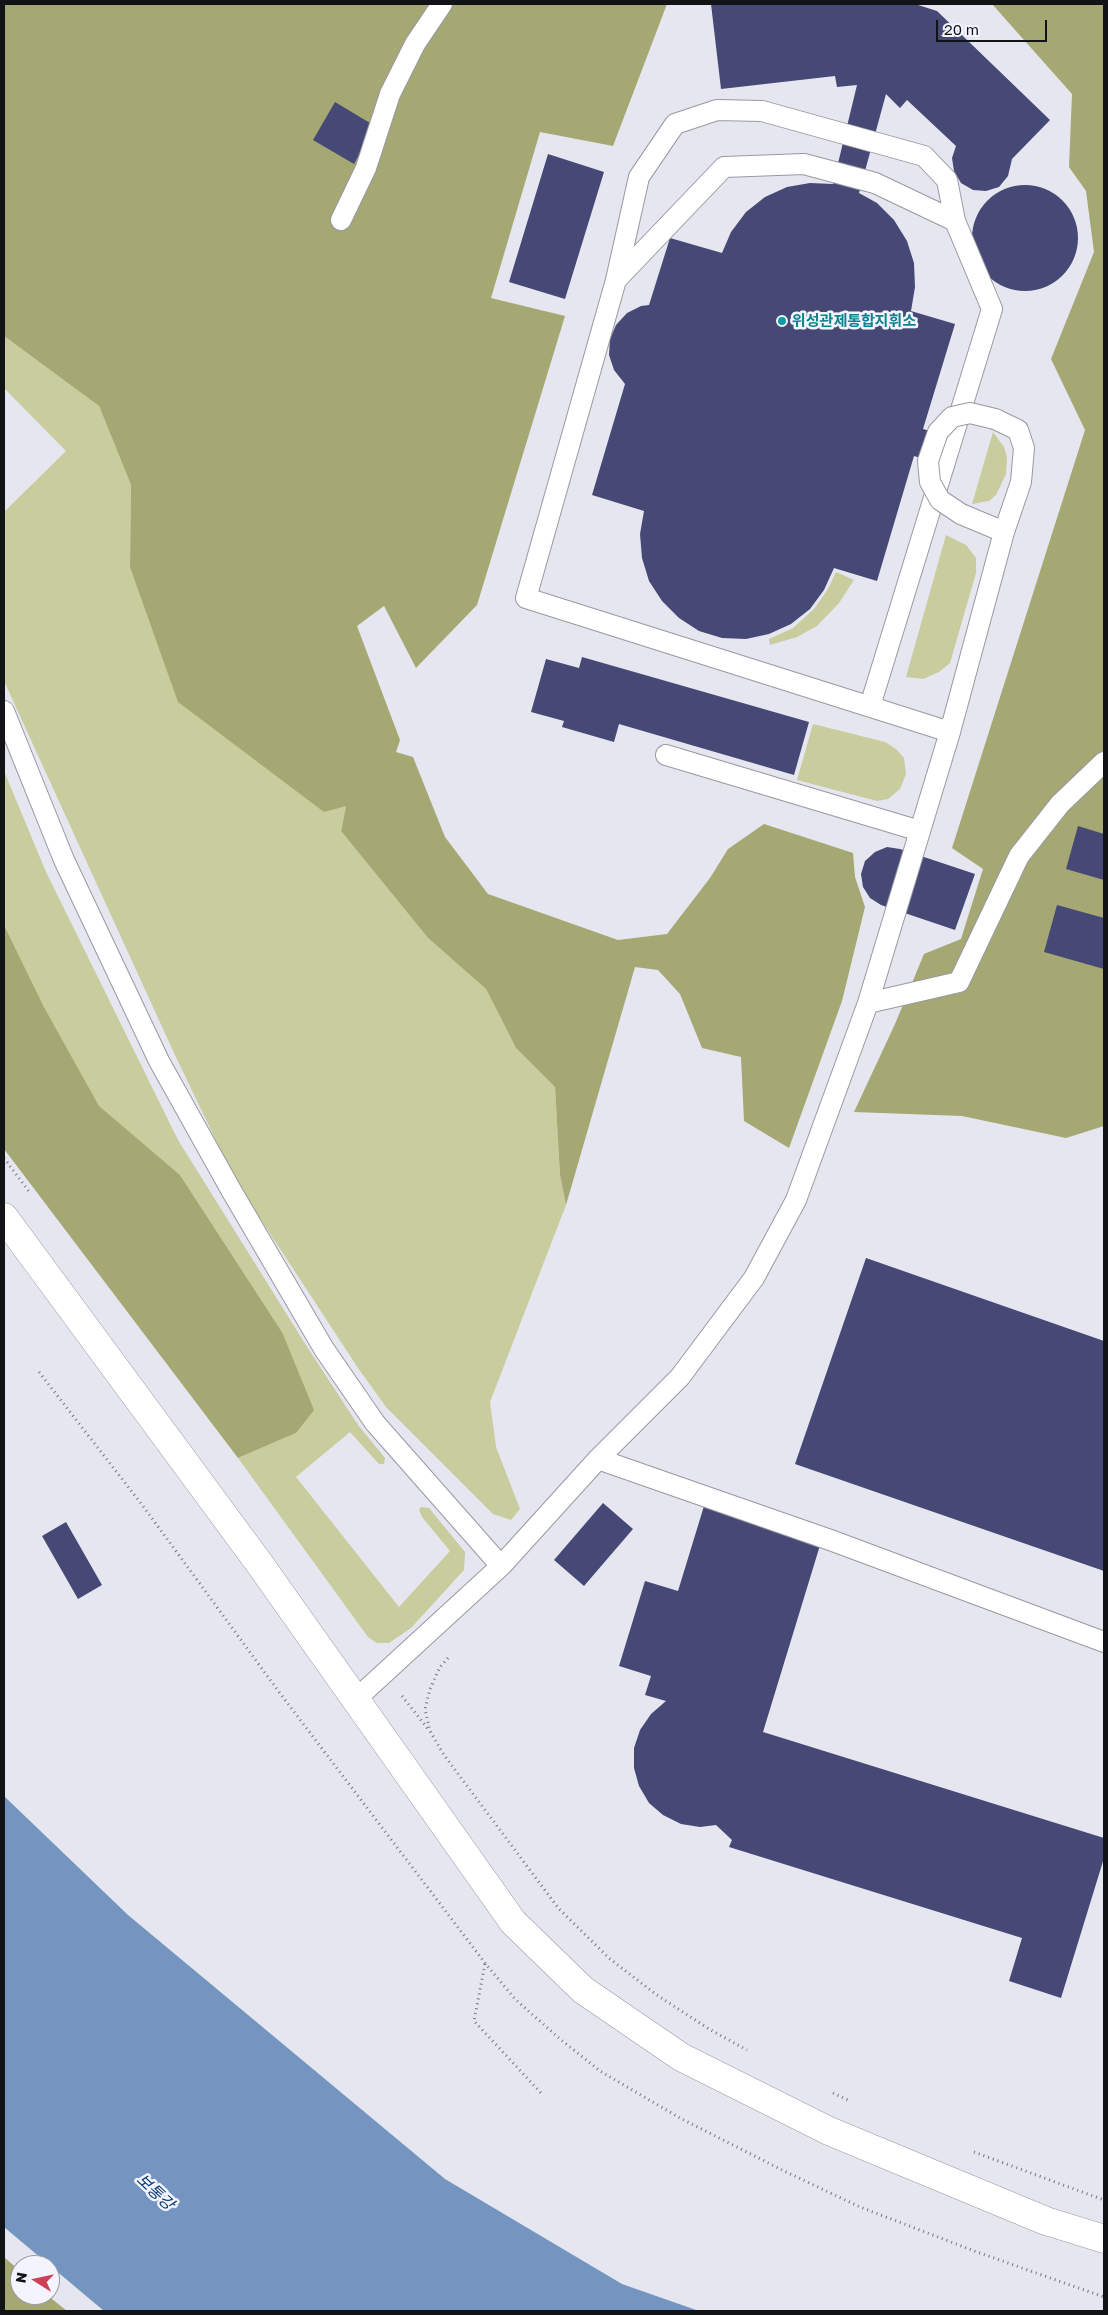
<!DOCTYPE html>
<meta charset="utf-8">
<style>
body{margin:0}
#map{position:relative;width:1108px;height:2315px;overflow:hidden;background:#e5e6f0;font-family:"Golos Text",sans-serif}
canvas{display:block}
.frame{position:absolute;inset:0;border:5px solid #121316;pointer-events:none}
.north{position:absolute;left:10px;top:2255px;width:50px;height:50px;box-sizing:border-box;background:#f3f4fd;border:1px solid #999aa1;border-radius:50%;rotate:280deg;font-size:14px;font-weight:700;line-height:20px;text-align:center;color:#121316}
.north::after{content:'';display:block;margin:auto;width:18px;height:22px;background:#d04055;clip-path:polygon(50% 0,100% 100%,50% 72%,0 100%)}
.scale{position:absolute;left:936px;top:20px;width:111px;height:22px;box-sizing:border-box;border:2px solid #121316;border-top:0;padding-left:6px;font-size:15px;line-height:18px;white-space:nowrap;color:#121316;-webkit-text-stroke:4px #f3f4fd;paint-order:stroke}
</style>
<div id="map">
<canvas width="1108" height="2315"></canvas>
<div class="frame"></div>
<div class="north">N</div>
<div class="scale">20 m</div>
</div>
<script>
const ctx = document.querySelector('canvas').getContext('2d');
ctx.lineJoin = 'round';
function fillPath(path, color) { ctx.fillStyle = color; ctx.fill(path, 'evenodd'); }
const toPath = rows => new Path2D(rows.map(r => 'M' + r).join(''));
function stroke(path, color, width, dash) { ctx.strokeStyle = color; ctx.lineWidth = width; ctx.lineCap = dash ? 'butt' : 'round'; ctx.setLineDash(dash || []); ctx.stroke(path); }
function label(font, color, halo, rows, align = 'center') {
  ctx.font = font + ' "Golos Text","Noto Sans KR",sans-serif'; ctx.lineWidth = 5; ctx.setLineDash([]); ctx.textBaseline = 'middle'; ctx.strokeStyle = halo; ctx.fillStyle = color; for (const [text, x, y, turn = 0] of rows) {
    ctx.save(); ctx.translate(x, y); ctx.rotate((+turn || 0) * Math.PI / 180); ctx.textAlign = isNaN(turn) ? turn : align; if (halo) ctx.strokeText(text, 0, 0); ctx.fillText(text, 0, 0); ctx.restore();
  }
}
fillPath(toPath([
 [4,336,99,406,131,485,130,567,346,806,341,831,428,938,486,989,516,1048,555,1087,560,1175,566,1205,490,1402,496,1447,520,1509,511,1520,493,1514,386,1407,358,1368,235,1180,174,1053,4,681,4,512,66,451,4,388],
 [993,432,1004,447,1007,457,1006,474,996,495,989,501,972,504],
 [946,535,966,545,976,558,976,573,950,663,939,672,923,679,906,677],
 [836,572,854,580,839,603,817,626,797,637,770,645,769,639,793,628,814,609,828,589],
 [813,724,885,742,896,749,904,758,906,774,900,789,888,799,877,801,797,780],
 [4,771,46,872,178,1140,304,1342,358,1425,385,1458,384,1464,379,1464,350,1432,296,1477,399,1607,450,1551,422,1517,419,1510,421,1507,429,1508,465,1552,464,1570,411,1628,389,1643,377,1643,368,1637,238,1458,296,1433,282,1332,180,1175,99,1107,44,1007,4,925]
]), '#c9cc9d');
fillPath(toPath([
 [4,4,667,4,613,146,540,132,491,298,565,316,477,605,416,668,384,606,357,626,400,740,396,752,413,757,445,837,488,894,618,940,667,934,710,878,728,849,764,824,853,853,855,877,865,907,842,1001,789,1148,744,1121,741,1057,702,1048,680,994,658,970,635,967,566,1205,560,1175,555,1087,516,1048,486,989,428,938,341,831,346,806,324,812,178,702,130,567,131,485,99,406,4,336],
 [992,4,1104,4,1104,1126,1066,1138,962,1116,854,1112,895,1024,924,954,961,939,983,869,952,848,1085,430,1051,359,1094,252,1086,191,1069,167,1072,94],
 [4,925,44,1007,99,1106,180,1175,282,1332,314,1410,296,1433,238,1458,4,1149],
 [4,2257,20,2271,20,2295,47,2295,67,2311,4,2311]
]), '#a5a872');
fillPath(toPath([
 [4,1796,128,1915,445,2179,622,2284,699,2311,104,2311,4,2227]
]), '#7495bf');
fillPath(toPath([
 [711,4,915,4,937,11,1050,120,1012,159,1008,176,999,187,986,191,973,190,961,183,954,171,952,158,956,146,907,100,900,108,886,94,859,193,877,203,894,220,907,241,914,263,915,287,911,311,955,324,923,429,950,437,941,464,914,456,877,581,834,568,824,590,810,609,791,624,769,634,746,639,722,638,699,631,679,618,662,601,649,581,642,558,640,534,644,511,592,495,625,384,614,370,609,355,610,339,616,325,627,313,641,306,649,305,670,238,722,253,731,232,746,212,765,197,787,187,810,183,833,184,857,85,837,87,835,76,721,89],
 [335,102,375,126,354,164,313,140],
 [548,154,604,172,565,299,509,282],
 '972 238a53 53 0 1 1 106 0a53 53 0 1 1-106 0Z',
 [582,657,809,722,794,775,619,724,614,742,562,727,564,721,531,712,546,659,579,668],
 [1078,826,1104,834,1104,880,1066,869],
 [887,847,900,849,975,874,955,930,881,905,870,898,863,887,861,874,865,861,875,852],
 [1057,905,1104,918,1104,969,1044,952],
 [866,1258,1104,1341,1104,1571,795,1464],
 [603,1503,633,1529,584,1586,554,1560],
 [704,1506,821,1542,763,1732,1104,1838,1104,1858,1061,1998,1009,1981,1022,1938,729,1847,732,1840,716,1825,700,1827,681,1824,663,1815,649,1803,639,1786,634,1768,634,1748,640,1730,651,1714,666,1701,645,1695,651,1676,619,1666,645,1581,678,1591],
 [66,1522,102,1585,78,1599,42,1536]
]), '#464875');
const lane = toPath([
 [341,220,366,168,390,94,415,44,442,4],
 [616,280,639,177,675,124,717,110,762,111,924,156,947,180,955,221],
 [961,514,1004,532],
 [870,706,992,309,955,221,875,183,804,164,724,167,616,280,526,598,950,732],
 [4,711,64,860,159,1061,231,1190,324,1349,375,1423,501,1566],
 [920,831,950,732,1004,532,1021,482,1024,448,1018,430,995,419],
 [868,1003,959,982,1019,856,1060,804,1104,762],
 [598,1459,833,1541,1104,1642],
 [355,1700,501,1566,598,1459,680,1377,754,1278,796,1200,868,1003,920,831,666,755]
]);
const secondary = toPath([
 [4,1217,259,1563,513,1922,583,1990,681,2057,829,2131,1046,2221,1104,2239]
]);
stroke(lane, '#9899a1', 22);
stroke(secondary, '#9899a1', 29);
stroke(toPath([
 [4,1158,30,1193],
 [39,1372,143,1506,279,1692,485,1963,515,1999,560,2039,600,2071,680,2118,782,2170,860,2207,977,2252,1104,2297],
 [448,1658,440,1667,430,1689,425,1709,430,1731,444,1755,559,1909,610,1959,657,1995,709,2029,747,2050],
 [402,1696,428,1729],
 [485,1964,474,2021,541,2093],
 [833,2093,850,2101],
 [974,2152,1104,2200]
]), '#76777d', 3, [1, 4]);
stroke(lane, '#fff', 20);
stroke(secondary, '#fff', 28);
const laneBridge = toPath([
 [961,514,940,500,930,482,928,461,938,432,952,417,970,413,995,419]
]);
stroke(laneBridge, '#9899a1', 22, []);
stroke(laneBridge, '#fff', 20);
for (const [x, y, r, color] of [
 [782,321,5,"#0f9aa8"]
]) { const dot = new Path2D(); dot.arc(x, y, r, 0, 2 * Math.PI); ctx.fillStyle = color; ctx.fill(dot); stroke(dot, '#f3f4fd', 2); }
label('bold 15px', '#0d838f', '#f3f4fd', [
 ["위성관제통합지휘소",792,321]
], 'left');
label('italic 16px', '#08386d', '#f3f4fd', [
 ["보통강",155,2192,43]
]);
</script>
